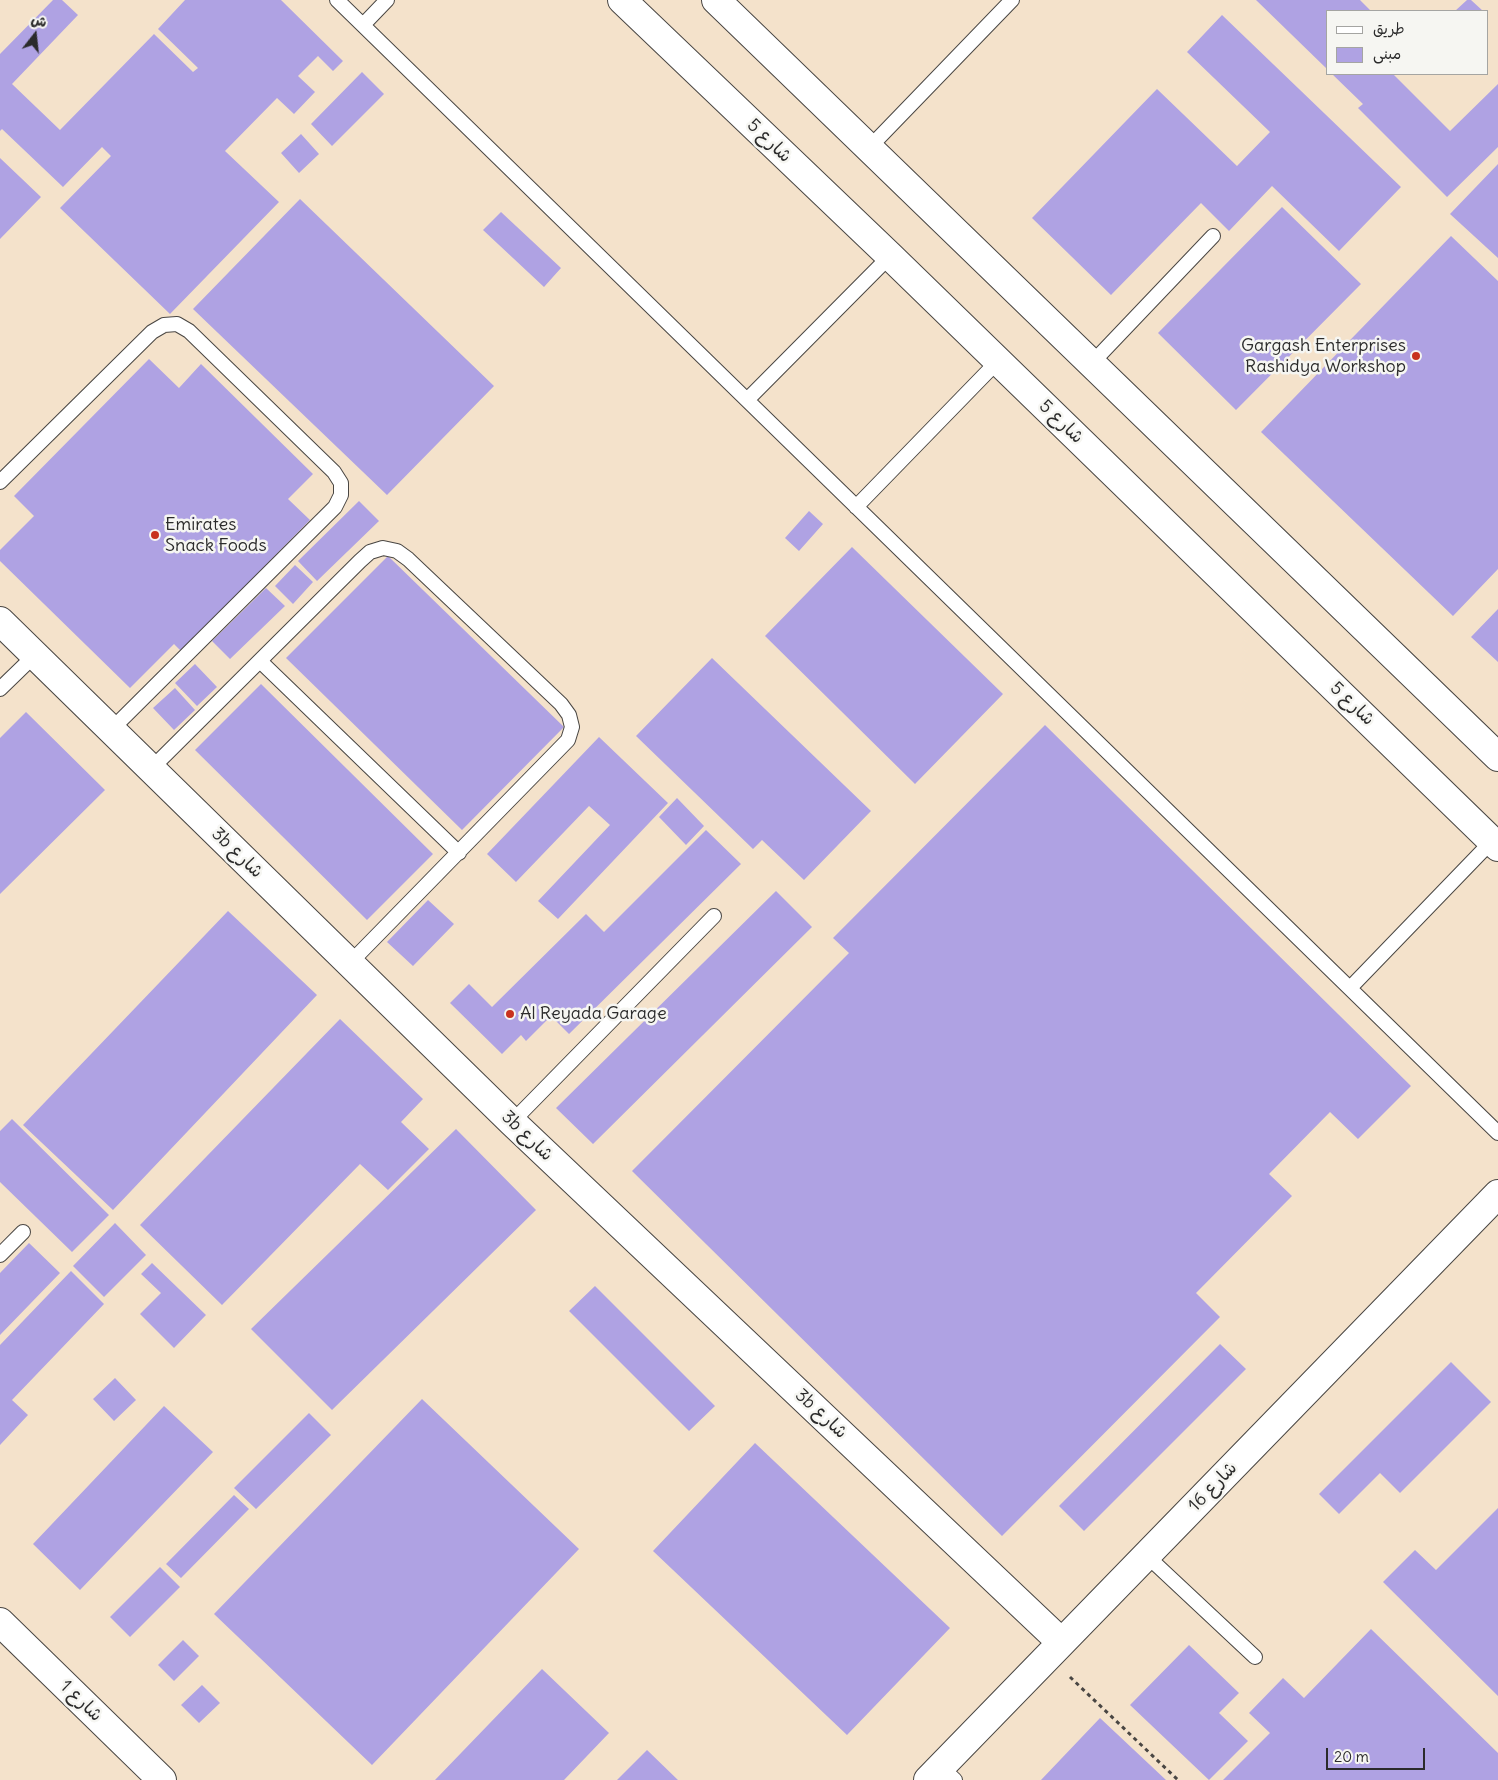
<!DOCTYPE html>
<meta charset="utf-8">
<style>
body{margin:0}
#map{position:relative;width:1498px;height:1780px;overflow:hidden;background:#f4e2cb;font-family:Delius,"Playpen Sans Arabic",sans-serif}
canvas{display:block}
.legend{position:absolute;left:1326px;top:10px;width:162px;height:65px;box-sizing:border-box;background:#f6f6f2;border:1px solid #a5a5a2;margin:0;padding:6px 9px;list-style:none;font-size:15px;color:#2b2b2b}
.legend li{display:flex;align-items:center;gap:10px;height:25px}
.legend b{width:25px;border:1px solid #a5a5a2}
.north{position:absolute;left:10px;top:10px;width:50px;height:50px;-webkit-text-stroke:4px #f6f6f2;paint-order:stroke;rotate:16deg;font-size:14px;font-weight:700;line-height:20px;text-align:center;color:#2b2b2b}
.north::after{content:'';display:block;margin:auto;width:18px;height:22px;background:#2b2b2b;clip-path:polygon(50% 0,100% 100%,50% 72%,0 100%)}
.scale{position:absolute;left:1326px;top:1748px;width:99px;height:22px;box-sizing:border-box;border:2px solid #2b2b2b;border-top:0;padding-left:6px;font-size:15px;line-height:18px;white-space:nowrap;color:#2b2b2b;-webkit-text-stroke:4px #f6f6f2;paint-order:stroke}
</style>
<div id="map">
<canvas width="1498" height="1780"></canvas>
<ul class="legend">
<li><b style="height:6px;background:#fff"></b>طريق</li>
<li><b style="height:14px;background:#afa2e3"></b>مبنى</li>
</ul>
<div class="north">ش</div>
<div class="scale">20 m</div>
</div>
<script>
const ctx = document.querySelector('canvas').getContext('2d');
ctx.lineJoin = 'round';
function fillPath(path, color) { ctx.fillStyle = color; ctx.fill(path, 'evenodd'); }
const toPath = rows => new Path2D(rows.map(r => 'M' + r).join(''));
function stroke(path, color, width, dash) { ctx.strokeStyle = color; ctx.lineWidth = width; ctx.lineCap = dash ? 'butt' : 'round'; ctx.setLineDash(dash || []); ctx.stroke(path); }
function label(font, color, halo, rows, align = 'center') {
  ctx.font = font + ' Delius,"Playpen Sans Arabic",sans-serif'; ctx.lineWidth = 5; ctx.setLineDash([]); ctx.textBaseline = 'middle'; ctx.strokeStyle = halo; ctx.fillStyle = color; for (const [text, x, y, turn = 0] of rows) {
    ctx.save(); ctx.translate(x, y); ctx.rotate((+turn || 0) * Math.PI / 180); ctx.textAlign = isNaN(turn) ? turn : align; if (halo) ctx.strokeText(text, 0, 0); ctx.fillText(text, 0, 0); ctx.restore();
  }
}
fillPath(toPath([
 [53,0,62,0,78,15,12,84,60,130,154,34,193,72,198,68,158,29,185,0,281,0,343,61,333,71,318,56,298,76,315,92,294,114,277,98,225,151,279,202,170,314,60,208,111,156,102,147,63,187,2,129,0,131,0,54],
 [1256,0,1360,0,1371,11,1327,11,1327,69],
 [1467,0,1471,0,1483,11,1455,11],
 [1222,15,1401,187,1339,251,1272,186,1229,231,1201,203,1111,295,1032,218,1157,89,1237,166,1270,132,1187,52],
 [362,72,384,94,332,146,311,124],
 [1332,74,1393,74,1450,131,1498,84,1498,147,1447,197,1358,108,1363,104],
 [301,134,319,154,299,173,281,153],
 [0,158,41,197,0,239],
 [1498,164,1498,258,1450,214],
 [300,199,494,386,387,495,193,309],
 [1282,207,1361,284,1236,410,1158,333],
 [501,212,561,268,544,287,483,230],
 [1451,236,1498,281,1498,569,1453,616,1261,432],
 [149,359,179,388,201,364,313,474,288,499,310,520,181,651,174,644,130,688,0,561,0,550,34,516,14,496],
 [359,501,379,521,317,581,298,561],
 [809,511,823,524,799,551,785,538],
 [852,547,1003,694,915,784,765,636],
 [388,556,564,727,462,830,286,658],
 [295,565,313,582,293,604,275,586],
 [266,588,285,606,230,659,212,641],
 [1498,609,1498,662,1471,637],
 [712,658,871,811,804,880,762,840,753,849,636,736],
 [195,664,217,687,197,706,175,683],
 [261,684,433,854,367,920,195,750],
 [175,688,195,710,174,730,153,708],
 [26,712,105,790,0,894,0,738],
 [1045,725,1411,1086,1358,1139,1330,1112,1269,1174,1292,1196,1196,1293,1220,1317,1002,1536,632,1171,849,953,833,938],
 [599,737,668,803,558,919,538,901,610,825,589,806,516,882,487,854],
 [677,798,704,826,686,845,659,817],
 [706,830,741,864,569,1034,551,1016,526,1041,521,1035,502,1054,450,1003,469,984,492,1007,586,914,604,932],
 [776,891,812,927,593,1144,556,1108],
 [428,900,454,924,413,966,387,942],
 [228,911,317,995,113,1210,23,1125],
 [340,1019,423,1099,401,1122,429,1149,388,1190,360,1164,222,1305,140,1225],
 [12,1119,109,1215,72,1252,0,1182,0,1131],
 [456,1129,536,1210,332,1410,251,1329],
 [115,1223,146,1255,104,1297,73,1266],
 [29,1243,60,1273,0,1335,0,1273],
 [152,1263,206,1315,174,1348,140,1314,161,1293,141,1274],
 [71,1271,104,1304,12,1400,28,1415,0,1445,0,1345],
 [595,1286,715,1406,689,1431,569,1311],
 [1220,1344,1246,1369,1084,1531,1059,1506],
 [1451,1362,1491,1402,1400,1493,1380,1473,1339,1514,1319,1494],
 [115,1378,136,1400,114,1421,93,1399],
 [422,1399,579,1549,372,1765,214,1614],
 [164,1406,213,1452,80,1590,33,1544],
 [309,1413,331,1435,256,1509,234,1488],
 [755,1443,950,1628,847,1735,653,1551],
 [234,1495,249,1509,181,1578,166,1564],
 [1498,1508,1498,1696,1383,1582,1415,1550,1436,1570],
 [160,1567,180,1587,130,1637,110,1617],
 [1371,1629,1498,1753,1498,1780,1223,1780,1270,1733,1249,1713,1283,1678,1304,1698],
 [183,1640,199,1656,174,1681,158,1665],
 [1189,1645,1239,1693,1219,1713,1248,1741,1209,1780,1130,1705],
 [542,1669,609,1733,564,1780,435,1780],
 [202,1685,220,1703,199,1723,181,1705],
 [1100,1718,1166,1780,1041,1780],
 [647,1750,678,1780,617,1780]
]), '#afa2e3');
const service = toPath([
 [337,0,1498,1133],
 [363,25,387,0],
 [869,148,1012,0],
 [1092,363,1213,236],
 [747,400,890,256],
 [0,482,152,332,164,325,177,324,189,331,334,472,341,483,341,495,335,507,111,730],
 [856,507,998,361],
 [260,661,459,853],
 [0,689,35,655],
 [151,769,360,561,370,552,383,548,397,551,408,559,561,704,569,715,572,727,568,740,350,963],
 [1350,988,1492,841],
 [512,1122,714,916],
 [0,1255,23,1232],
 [1146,1555,1255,1657],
 [941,1767,955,1780]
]);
const minor = toPath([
 [0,621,512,1122,1061,1642],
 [0,1622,162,1780],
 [928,1780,1498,1194]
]);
const tertiary = toPath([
 [622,0,890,256,1498,847],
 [716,0,1498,757]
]);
stroke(service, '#494643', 16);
stroke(minor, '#494643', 30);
stroke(tertiary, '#494643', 30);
stroke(toPath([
 [1070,1677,1178,1780]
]), '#494643', 3, [4, 4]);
stroke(service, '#fff', 14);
stroke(minor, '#fff', 28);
stroke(tertiary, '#fff', 28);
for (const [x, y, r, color] of [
 [1416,356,5,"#c8321e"],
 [155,535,5,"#c8321e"],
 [510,1014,5,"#c8321e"]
]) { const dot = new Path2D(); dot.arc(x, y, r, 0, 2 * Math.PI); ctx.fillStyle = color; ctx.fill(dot); stroke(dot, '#f6f6f2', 2); }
label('18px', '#2b2b2b', '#f6f6f2', [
 ["شارع 5",769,141,44],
 ["شارع 5",1061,422,44],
 ["شارع 5",1352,704,44],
 ["3b شارع",237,853,44],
 ["3b شارع",527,1136,44],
 ["3b شارع",821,1414,43],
 ["شارع 16",1213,1487,-46],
 ["شارع 1",81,1701,44]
]);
label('18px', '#2b2b2b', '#f6f6f2', [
 ["Gargash Enterprises",1406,346,"right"],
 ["Rashidya Workshop",1406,367,"right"],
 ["Emirates",165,525],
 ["Snack Foods",165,546],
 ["Al Reyada Garage",520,1014]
], 'left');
</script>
